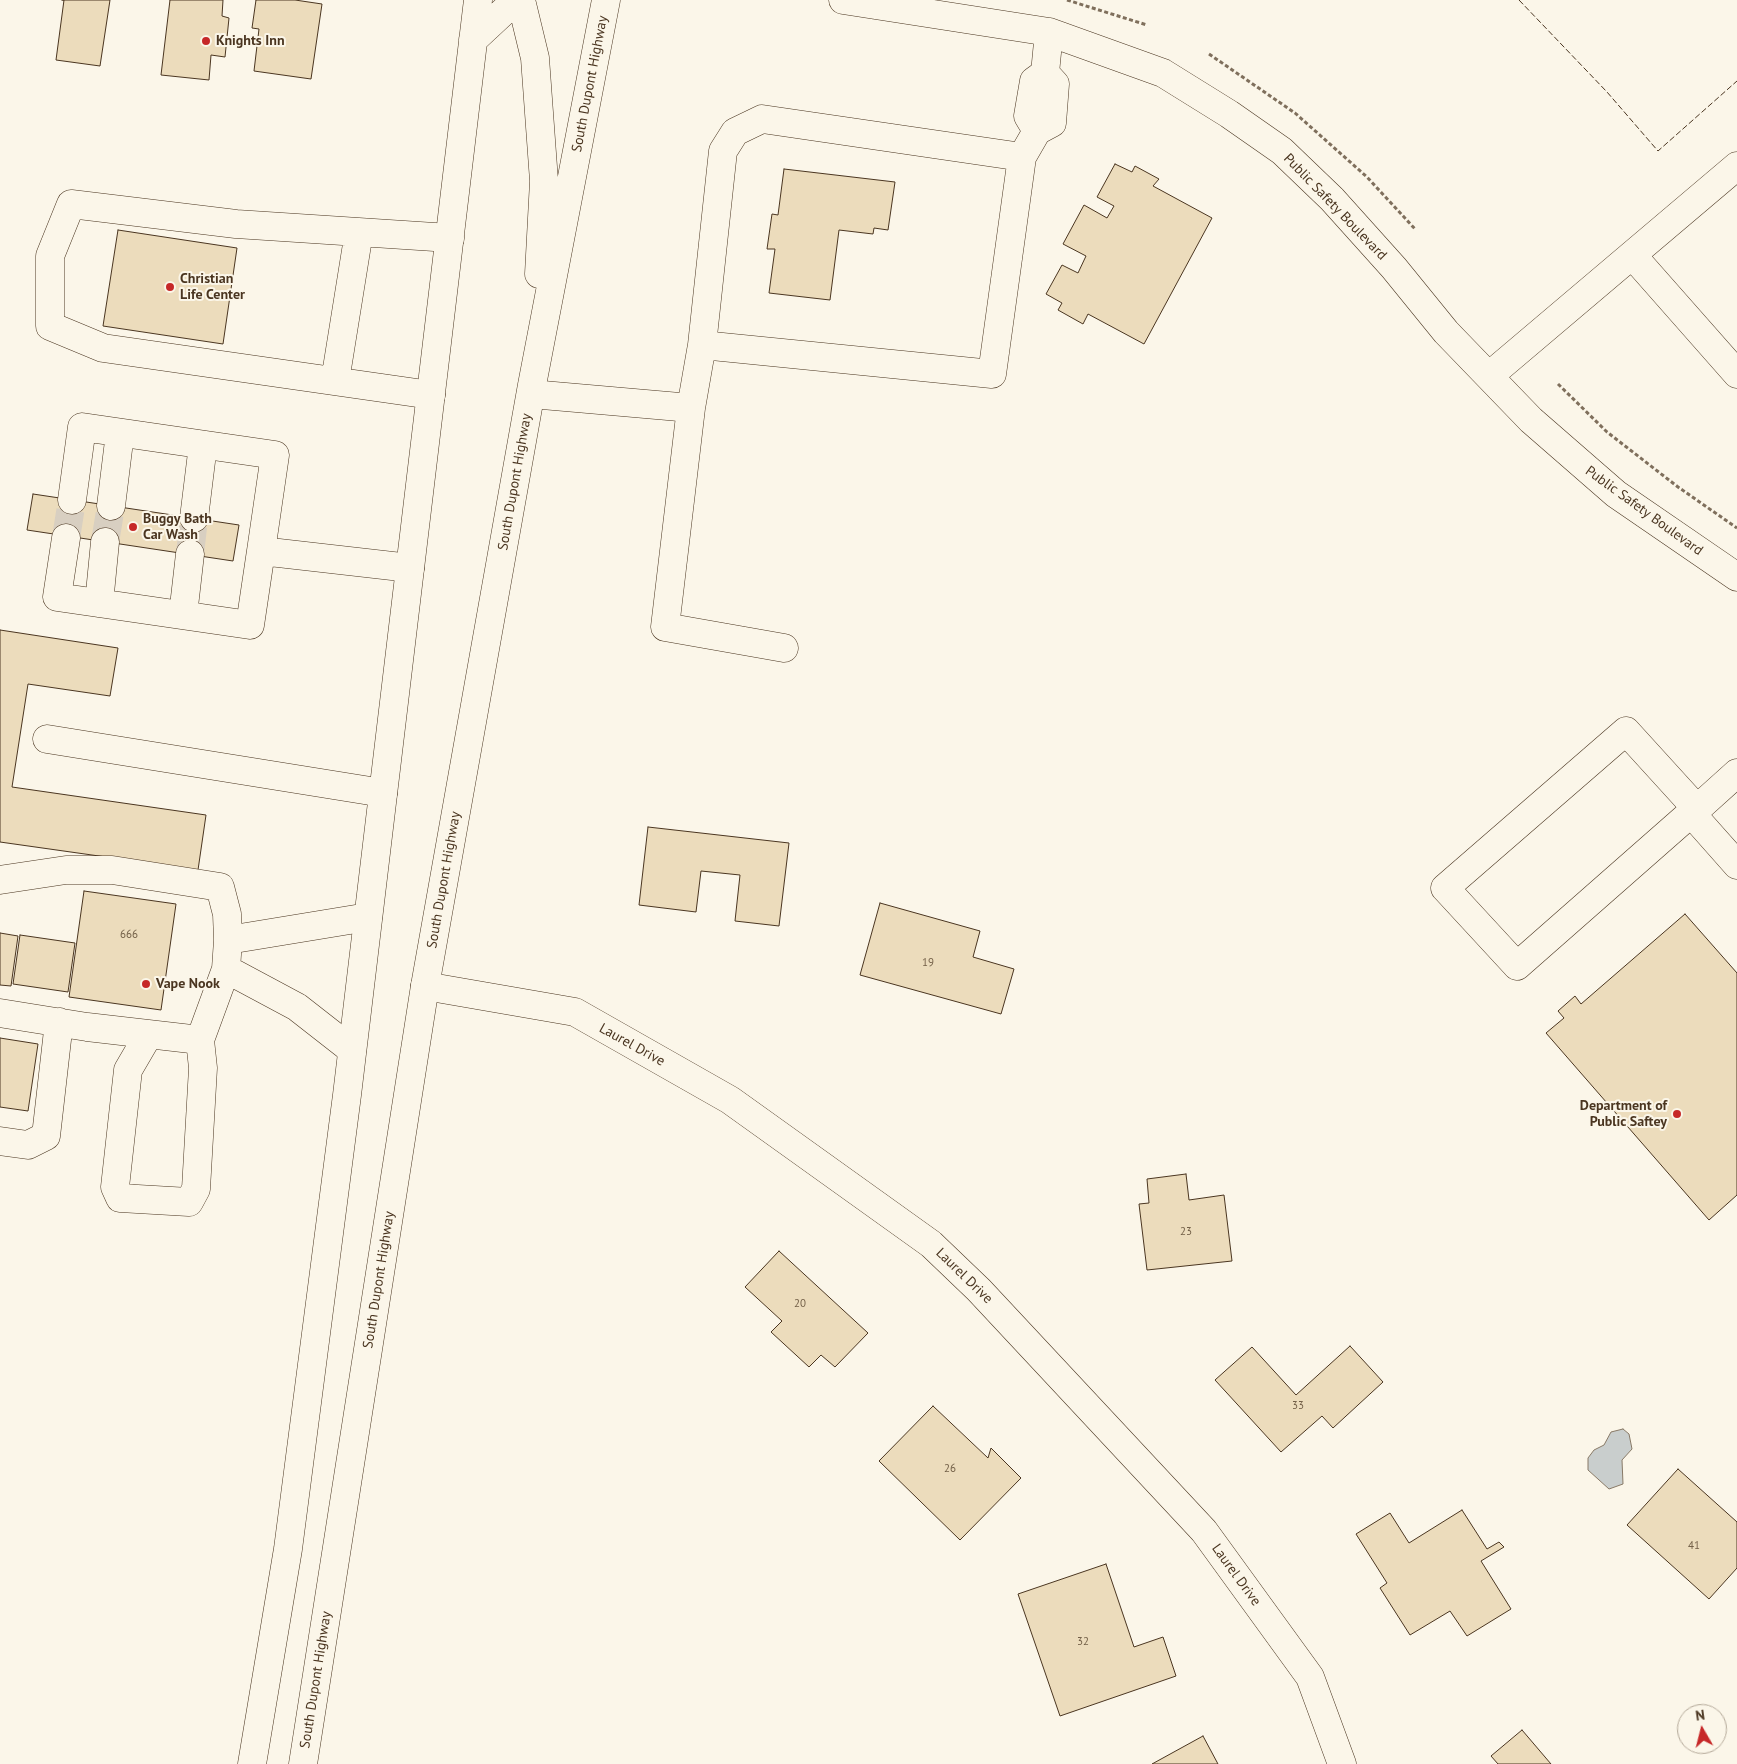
<!DOCTYPE html>
<style>
body{margin:0}
#map{position:relative;width:1737px;height:1764px;overflow:hidden;background:#fbf6e9;font-family:"PT Sans",sans-serif}
canvas{display:block}
.north{position:absolute;left:1677px;top:1704px;width:50px;height:50px;box-sizing:border-box;background:#fbf6e9;border:1px solid #b4a999;border-radius:50%;rotate:352deg;font-size:14px;font-weight:700;line-height:20px;text-align:center;color:#4a3520}
.north::after{content:'';display:block;margin:auto;width:18px;height:22px;background:#c62828;clip-path:polygon(50% 0,100% 100%,50% 72%,0 100%)}
</style>
<div id="map">
<canvas width="1737" height="1764"></canvas>
<div class="north">N</div>
</div>
<script>
const ctx = document.querySelector('canvas').getContext('2d');
ctx.lineJoin = 'round';
function fillPath(path, color) { ctx.fillStyle = color; ctx.fill(path, 'evenodd'); }
const toPath = rows => new Path2D(rows.map(r => 'M' + r).join(''));
function stroke(path, color, width, dash) { ctx.strokeStyle = color; ctx.lineWidth = width; ctx.lineCap = dash ? 'butt' : 'round'; ctx.setLineDash(dash || []); ctx.stroke(path); }
function label(font, color, halo, rows, align = 'center') {
  ctx.font = font + ' "PT Sans",sans-serif'; ctx.lineWidth = 4; ctx.setLineDash([]); ctx.textBaseline = 'middle'; ctx.strokeStyle = halo; ctx.fillStyle = color; for (const [text, x, y, turn = 0] of rows) {
    ctx.save(); ctx.translate(x, y); ctx.rotate((+turn || 0) * Math.PI / 180); ctx.textAlign = isNaN(turn) ? turn : align; if (halo) ctx.strokeText(text, 0, 0); ctx.fillText(text, 0, 0); ctx.restore();
  }
}
const water = toPath([
 [1623,1429,1629,1434,1632,1449,1622,1460,1623,1484,1609,1489,1588,1470,1588,1458,1594,1450,1604,1445,1611,1432,1623,1429]
]);
fillPath(water, '#c9cecd');
stroke(water, '#887966', 1);
const building = toPath([
 [62,0,110,0,100,66,56,60,64,0,62,0],
 [170,0,223,0,222,16,229,18,225,57,211,55,209,80,161,75,170,0],
 [256,0,295,0,322,4,311,79,254,71,259,29,252,28,256,0],
 [1115,164,1132,172,1135,166,1159,179,1153,186,1212,218,1144,344,1088,314,1083,324,1058,310,1062,303,1046,294,1062,265,1078,273,1086,256,1063,244,1084,205,1107,218,1114,206,1097,197,1115,164],
 [784,169,895,182,888,230,874,228,873,234,839,230,830,300,769,293,775,249,767,249,772,214,778,215,784,169],
 [118,230,237,248,223,344,103,326,118,230],
 [33,494,239,525,233,561,27,530,33,494],
 [0,630,118,648,110,696,28,684,12,787,206,815,198,870,0,842,0,630],
 [648,827,789,843,779,926,735,921,740,875,701,871,696,912,639,905,648,827],
 [84,891,176,904,161,1010,69,997,84,891],
 [880,903,980,931,973,957,1014,969,1001,1014,860,975,880,903],
 [1685,914,1737,973,1737,1195,1709,1220,1546,1033,1564,1018,1558,1011,1575,996,1581,1004,1685,914],
 [0,933,18,936,11,986,0,985,0,933],
 [20,935,75,943,68,992,13,984,20,935],
 [0,1038,38,1044,28,1111,0,1107,0,1038],
 [1186,1174,1189,1200,1224,1195,1232,1261,1147,1270,1139,1204,1149,1203,1147,1179,1186,1174],
 [779,1251,868,1333,835,1367,821,1355,809,1367,771,1332,782,1321,745,1287,779,1251],
 [1350,1346,1383,1382,1333,1428,1322,1416,1281,1452,1215,1380,1252,1347,1296,1395,1350,1346],
 [933,1406,988,1458,991,1448,1021,1478,960,1540,879,1461,933,1406],
 [1678,1469,1737,1522,1737,1568,1709,1599,1627,1525,1678,1469],
 [1462,1510,1487,1549,1499,1542,1504,1547,1481,1561,1511,1609,1467,1636,1450,1611,1410,1635,1380,1588,1387,1583,1356,1534,1390,1513,1409,1543,1462,1510],
 [1106,1564,1134,1647,1163,1637,1176,1676,1060,1716,1018,1594,1106,1564],
 [1522,1730,1551,1764,1498,1764,1491,1756,1522,1730],
 [1203,1736,1218,1764,1152,1764,1203,1736]
]);
fillPath(building, '#ecdcbc');
stroke(building, '#4a3520', 1);
stroke(toPath([
 [66,538,72,500],
 [105,542,111,506],
 [190,554,194,518]
]), '#d8cfc1', 28, [28, 14]);
const minor = toPath([
 [843,0,1049,32,1163,73,1229,114,1282,151,1332,199,1394,268,1446,332,1531,420,1616,494,1737,577],
 [1045,73,1034,81,1028,116,1037,131,1052,123,1055,84,1045,73,1049,32],
 [1633,256,1737,374],
 [702,345,723,151,735,132,762,119,1022,157],
 [1489,376,1737,166],
 [335,381,359,232],
 [531,394,691,408,702,345,992,374,1022,157,1037,131],
 [431,395,103,348,50,326,50,256,71,204,236,224,450,238],
 [691,408,665,627,784,648],
 [72,500,82,427,275,455,261,551,410,568],
 [111,506,120,433],
 [194,518,203,445],
 [66,538,57,597,250,625,261,551],
 [99,603,105,542],
 [183,615,190,554],
 [47,739,383,793],
 [1697,809,1626,731,1445,888,1517,966,1691,813,1697,809,1737,773],
 [1691,813,1737,865],
 [0,880,66,870,112,870,220,887,227,914,228,940,226,969,200,1040,87,1027,0,1013],
 [228,940,368,917],
 [226,969,297,1007,352,1050],
 [425,986,575,1012,730,1100,931,1244,979,1290,1204,1531,1310,1677,1342,1764],
 [149,1034,128,1070,115,1187,120,1198,189,1202,196,1189,203,1068,200,1040],
 [0,1141,28,1145,46,1136,59,1022]
]);
const highway = toPath([
 [521,0,535,58,544,181,539,274],
 [473,40,516,0],
 [252,1764,288,1549,347,1095,478,0],
 [303,1764,425,986,532,385,606,0]
]);
stroke(minor, '#4a3520', 29);
stroke(highway, '#4a3520', 29);
stroke(toPath([
 [1067,0,1147,25],
 [1209,54,1295,113,1367,177,1415,229],
 [1558,384,1607,432,1678,487,1737,528]
]), '#7f6f5c', 3, [4, 2.5]);
stroke(minor, '#fbf6e9', 28);
stroke(highway, '#fbf6e9', 28);
stroke(toPath([
 [1519,0,1607,92,1658,151,1737,81]
]), '#4a3520', 1, [6, 2.5]);
for (const [x, y, r, color] of [
 [206,41,5,"#c62828"],
 [170,287,5,"#c62828"],
 [133,527,5,"#c62828"],
 [146,984,5,"#c62828"],
 [1677,1114,5,"#c62828"]
]) { const dot = new Path2D(); dot.arc(x, y, r, 0, 2 * Math.PI); ctx.fillStyle = color; ctx.fill(dot); stroke(dot, '#fbf6e9', 2); }
label('11px', '#725f47', null, [
 ["666",129,935],
 ["19",928,963],
 ["23",1186,1232],
 ["20",800,1304],
 ["33",1298,1406],
 ["26",950,1469],
 ["41",1694,1546],
 ["32",1083,1642]
]);
label('bold 14px', '#4a3520', '#fbf6e9', [
 ["Knights Inn",216,41],
 ["Christian",180,279],
 ["Life Center",180,295],
 ["Buggy Bath",143,519],
 ["Car Wash",143,535],
 ["Vape Nook",156,984],
 ["Department of",1667,1106,"right"],
 ["Public Saftey",1667,1122,"right"]
], 'left');
label('14px', '#4a3520', '#fbf6e9', [
 ["South Dupont Highway",590,84,-79],
 ["Public Safety Boulevard",1335,207,46],
 ["South Dupont Highway",515,482,-80],
 ["Public Safety Boulevard",1644,511,36],
 ["South Dupont Highway",444,880,-80],
 ["Laurel Drive",632,1045,29],
 ["Laurel Drive",964,1276,44],
 ["South Dupont Highway",379,1280,-81],
 ["Laurel Drive",1236,1575,54],
 ["South Dupont Highway",316,1680,-81]
]);
</script>
